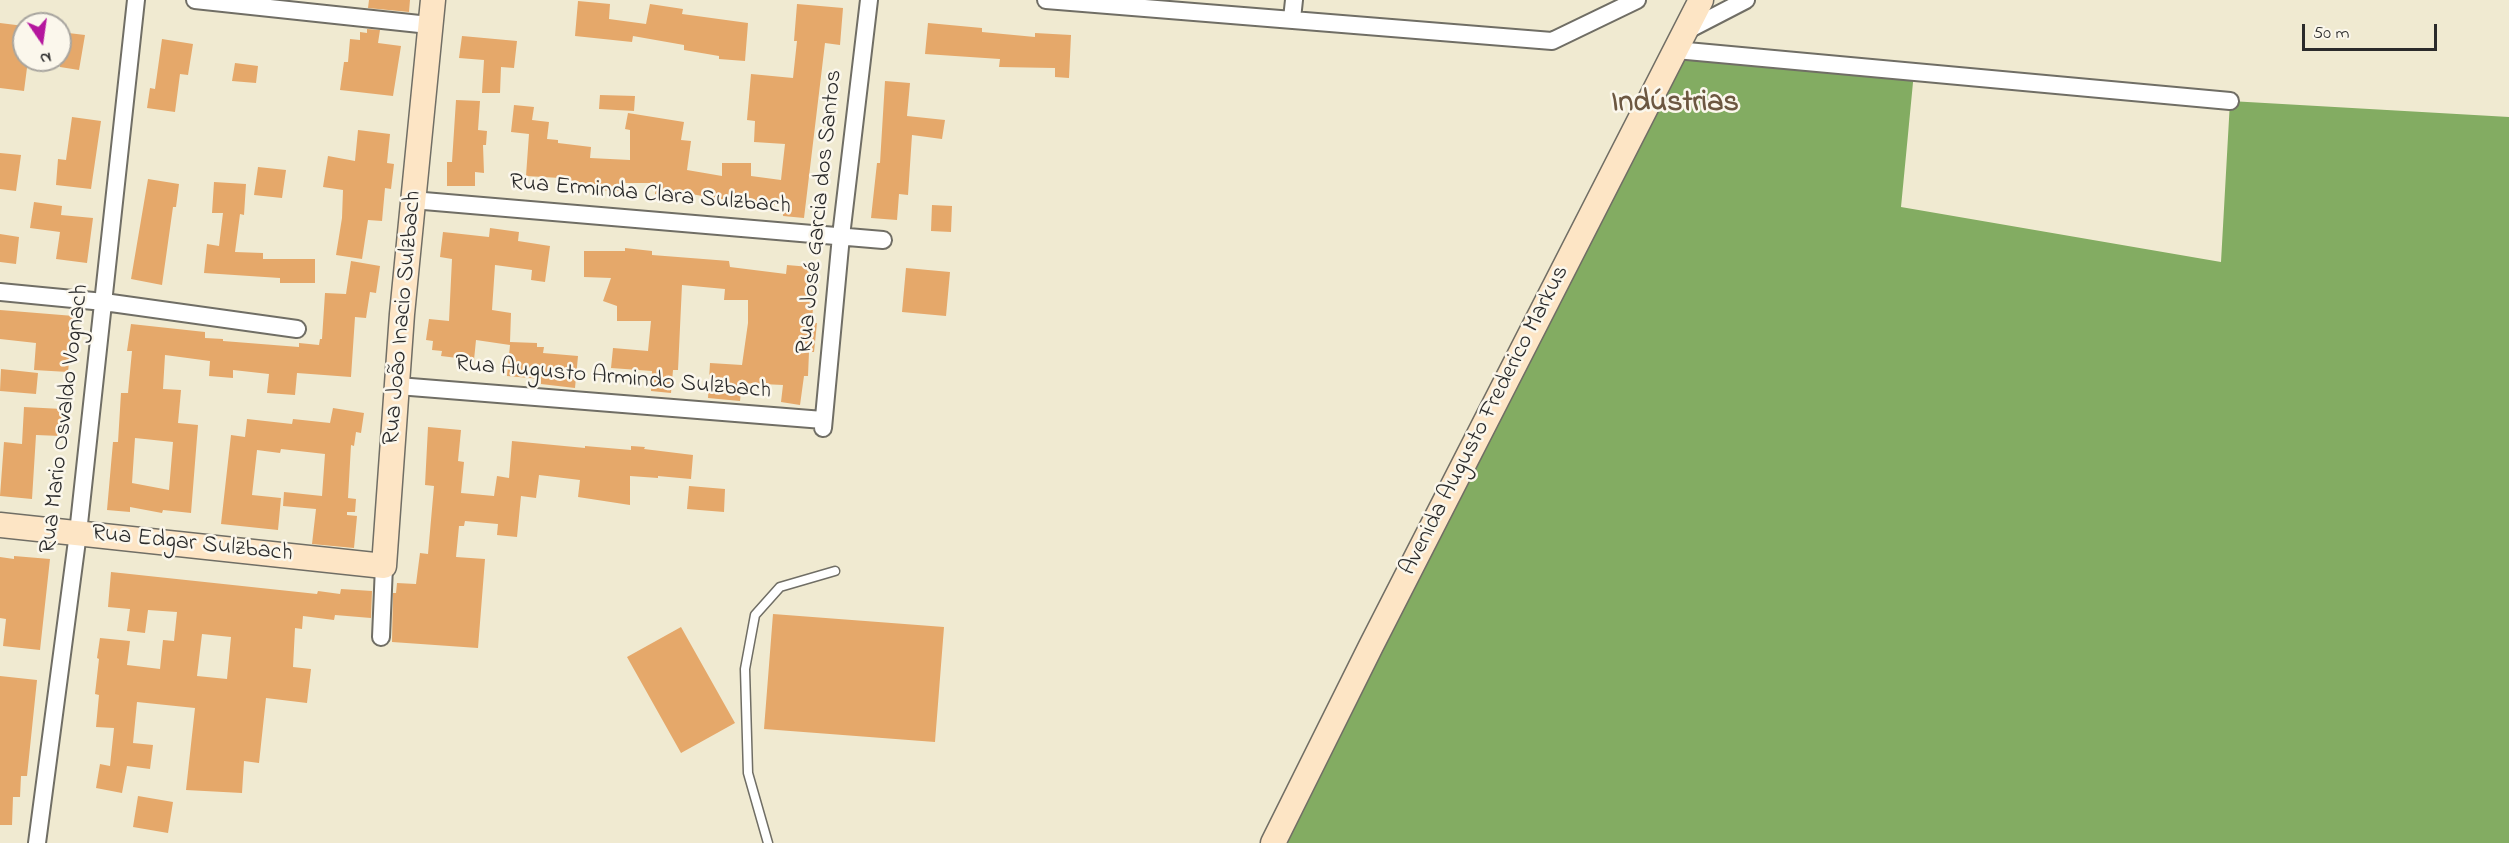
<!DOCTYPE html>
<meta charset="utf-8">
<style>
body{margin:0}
#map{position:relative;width:2509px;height:843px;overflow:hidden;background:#f0ead1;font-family:"Indie Flower",sans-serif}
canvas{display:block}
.north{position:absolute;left:12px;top:12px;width:60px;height:60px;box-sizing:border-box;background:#fbf7ec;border:2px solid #a8a59f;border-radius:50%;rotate:167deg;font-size:16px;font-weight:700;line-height:24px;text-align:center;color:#2b2b2b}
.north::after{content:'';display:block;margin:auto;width:21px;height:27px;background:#b5179e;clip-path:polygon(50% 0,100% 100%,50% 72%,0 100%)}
.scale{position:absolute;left:2302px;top:24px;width:135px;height:27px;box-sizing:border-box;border:3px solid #2b2b2b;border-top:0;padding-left:8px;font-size:18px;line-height:21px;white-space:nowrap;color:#2b2b2b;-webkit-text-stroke:4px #fbf7ec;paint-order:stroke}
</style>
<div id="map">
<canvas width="2509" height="843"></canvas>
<div class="north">N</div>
<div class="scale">50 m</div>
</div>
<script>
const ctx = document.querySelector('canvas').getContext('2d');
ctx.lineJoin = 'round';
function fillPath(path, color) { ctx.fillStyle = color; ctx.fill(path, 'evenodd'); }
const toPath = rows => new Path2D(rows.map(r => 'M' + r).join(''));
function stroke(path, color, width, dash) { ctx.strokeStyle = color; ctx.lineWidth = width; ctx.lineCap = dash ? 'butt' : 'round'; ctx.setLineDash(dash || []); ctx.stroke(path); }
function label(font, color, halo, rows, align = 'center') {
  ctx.font = font + ' "Indie Flower",sans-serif'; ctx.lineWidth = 5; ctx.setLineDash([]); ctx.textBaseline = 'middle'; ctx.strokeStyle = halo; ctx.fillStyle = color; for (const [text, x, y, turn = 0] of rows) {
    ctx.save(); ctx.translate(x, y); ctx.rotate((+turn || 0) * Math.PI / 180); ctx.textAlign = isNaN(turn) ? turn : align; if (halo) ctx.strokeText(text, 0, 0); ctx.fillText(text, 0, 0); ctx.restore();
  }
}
fillPath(toPath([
 [1676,50,1914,72,1901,207,2221,262,2230,101,2509,117,2509,843,1273,843]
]), '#83ac62');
fillPath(toPath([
 [369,0,410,0,409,12,368,8],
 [578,1,610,4,609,19,646,24,650,4,683,9,682,14,748,23,745,61,719,59,719,56,684,50,684,45,633,36,632,42,575,36],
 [797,4,843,8,840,45,825,43,804,218,783,216,784,206,740,199,718,199,681,192,681,195,655,194,656,183,620,183,620,191,595,190,595,187,559,183,560,178,526,176,529,134,511,132,514,105,534,107,532,120,549,122,547,139,558,140,558,143,591,147,590,158,630,160,630,130,625,129,628,113,684,122,681,140,691,141,687,170,722,176,722,163,751,163,751,176,781,180,785,144,754,142,755,121,747,120,751,74,793,78,797,41,794,41],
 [0,23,24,26,24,60,28,60,24,91,0,88],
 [928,23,982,28,982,32,1035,37,1035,33,1071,35,1069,78,1055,77,1055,68,999,67,1000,59,925,54],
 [367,29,380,30,378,43,401,46,393,96,340,90,344,62,348,62,350,39,360,40,360,32,367,33],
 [60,32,85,35,79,70,60,67],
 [462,36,517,41,514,68,501,67,500,93,482,93,484,60,459,58],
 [162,39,193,44,188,75,180,74,175,112,147,108,150,88,155,89],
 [235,63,258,66,256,83,232,81],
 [885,81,910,83,907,116,945,120,942,139,912,135,908,195,899,194,897,220,871,218,877,163,880,163],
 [600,95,635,96,634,111,599,109],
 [456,100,480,101,478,130,487,131,486,145,483,145,484,173,475,172,475,186,447,186,447,162,452,162],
 [72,117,101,121,91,189,56,185,58,159,66,160],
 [358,130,390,134,387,163,394,164,391,189,385,188,382,221,368,220,362,259,336,255,342,218,343,190,323,187,328,156,355,161],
 [0,153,21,155,16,191,0,189],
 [258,167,286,170,282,198,254,195],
 [148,179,179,184,176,207,173,207,162,285,131,279],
 [214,182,246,184,244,215,240,214,235,252,263,253,263,259,315,259,315,283,280,283,280,278,204,273,207,244,219,246,223,213,212,213],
 [34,202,62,206,61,215,93,218,87,263,56,259,60,232,30,228],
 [932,205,952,206,951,232,931,231],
 [490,228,519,232,518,241,550,246,545,282,531,280,532,270,495,265,492,310,511,313,510,342,537,343,537,347,544,347,543,353,578,356,575,388,541,384,541,379,507,376,510,345,476,340,474,360,441,356,442,351,432,350,433,341,426,340,429,319,449,321,452,259,440,257,443,232,489,237],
 [0,234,19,237,16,264,0,262],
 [625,248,652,251,652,255,729,261,730,267,786,274,787,265,810,267,808,285,812,285,809,307,813,308,812,323,817,323,814,352,809,352,808,376,804,376,800,405,781,402,783,385,742,383,740,401,708,398,710,363,742,365,748,323,748,300,724,300,725,289,682,285,678,370,673,370,671,393,651,391,652,371,611,368,613,348,648,351,651,321,617,321,617,306,603,301,611,278,584,277,584,251,625,251],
 [351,261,380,266,376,293,370,292,366,318,355,317,351,377,297,373,295,395,267,393,269,374,233,370,233,378,209,376,210,361,165,355,163,389,181,390,178,423,198,425,191,513,163,510,162,513,130,507,130,512,107,510,113,442,118,442,121,393,128,393,132,351,127,351,131,324,205,332,205,338,223,339,223,341,299,347,299,343,319,345,320,339,322,339,325,293,346,294],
 [135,438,173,442,169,490,132,483],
 [906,268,950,272,946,316,902,312],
 [0,310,74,316,68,372,34,370,36,343,0,339],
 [1,369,38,373,36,394,0,391],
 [24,407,62,409,60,436,36,435,32,499,0,496,4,442,22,444],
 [333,408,364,413,361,433,356,432,354,446,351,445,348,498,356,499,355,512,347,512,347,515,357,516,354,548,312,544,316,509,283,506,284,492,322,496,325,454,281,449,280,453,257,450,252,495,281,498,278,530,221,524,231,435,245,437,247,419,292,424,293,419,330,423],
 [428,427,461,430,458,461,464,462,461,493,494,496,497,476,509,478,512,441,585,448,585,446,631,450,631,446,645,447,644,449,693,455,691,479,658,476,658,478,630,476,630,505,578,497,580,480,539,475,536,498,521,496,517,537,497,535,498,524,465,521,464,526,459,526,456,557,485,559,478,648,392,642,393,593,396,593,397,583,416,584,420,553,428,554,434,486,425,485],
 [689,486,725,489,724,512,687,509],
 [14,556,50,559,40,650,3,646,6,619,0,618,0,557,14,559],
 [111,572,317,594,318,591,340,594,341,589,372,591,371,618,335,615,334,620,303,616,302,629,295,628,293,667,311,669,307,703,266,698,259,763,244,761,242,793,186,790,195,708,137,702,133,743,153,745,150,769,127,766,122,793,96,788,100,764,110,766,114,728,96,727,99,695,95,694,99,659,97,658,100,638,130,641,127,665,160,669,163,640,174,641,177,612,148,610,145,633,127,631,130,609,108,607],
 [202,634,231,637,227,679,197,676],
 [773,614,944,627,935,742,764,729],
 [681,627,735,723,681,753,627,657],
 [0,676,37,680,27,776,21,776,20,797,13,797,12,825,0,825],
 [138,796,173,802,168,833,133,827]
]), '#e5a86a');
const lane = toPath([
 [768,843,748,773,745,669,755,615,780,587,835,571]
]);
const street = toPath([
 [195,0,429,25],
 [1046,0,1552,41,1637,0],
 [1292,19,1294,0],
 [1686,31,1746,0],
 [1676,50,2230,101],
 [412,200,883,240],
 [0,292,104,302,297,329],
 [398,386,823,420],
 [823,428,841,236,869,0],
 [381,637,384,566],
 [37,843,78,533,136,0]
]);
const secondary = toPath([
 [0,525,384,566,402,314,433,0],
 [1273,843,1371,646,1701,0]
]);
stroke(lane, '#706e65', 11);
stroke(street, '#706e65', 20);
stroke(secondary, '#706e65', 27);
stroke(lane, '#fff', 8);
stroke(street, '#fff', 16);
stroke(secondary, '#fde5c5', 24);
label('24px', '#2b2b2b', '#fbf7ec', [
 ["Rua Erminda Clara Sulzbach",650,196,5],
 ["Rua José Garcia dos Santos",821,212,-84],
 ["Rua João Inacio Sulzbach",404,318,-85],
 ["Rua Augusto Armindo Sulzbach",613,379,5],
 ["Rua Mario Osvaldo Vognach",66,419,-83],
 ["Avenida Augusto Frederico Markus",1486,421,-63],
 ["Rua Edgar Sulzbach",192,545,6]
]);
label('bold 30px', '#6c5741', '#fbf7ec', [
 ["Indústrias",1675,105]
]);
</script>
